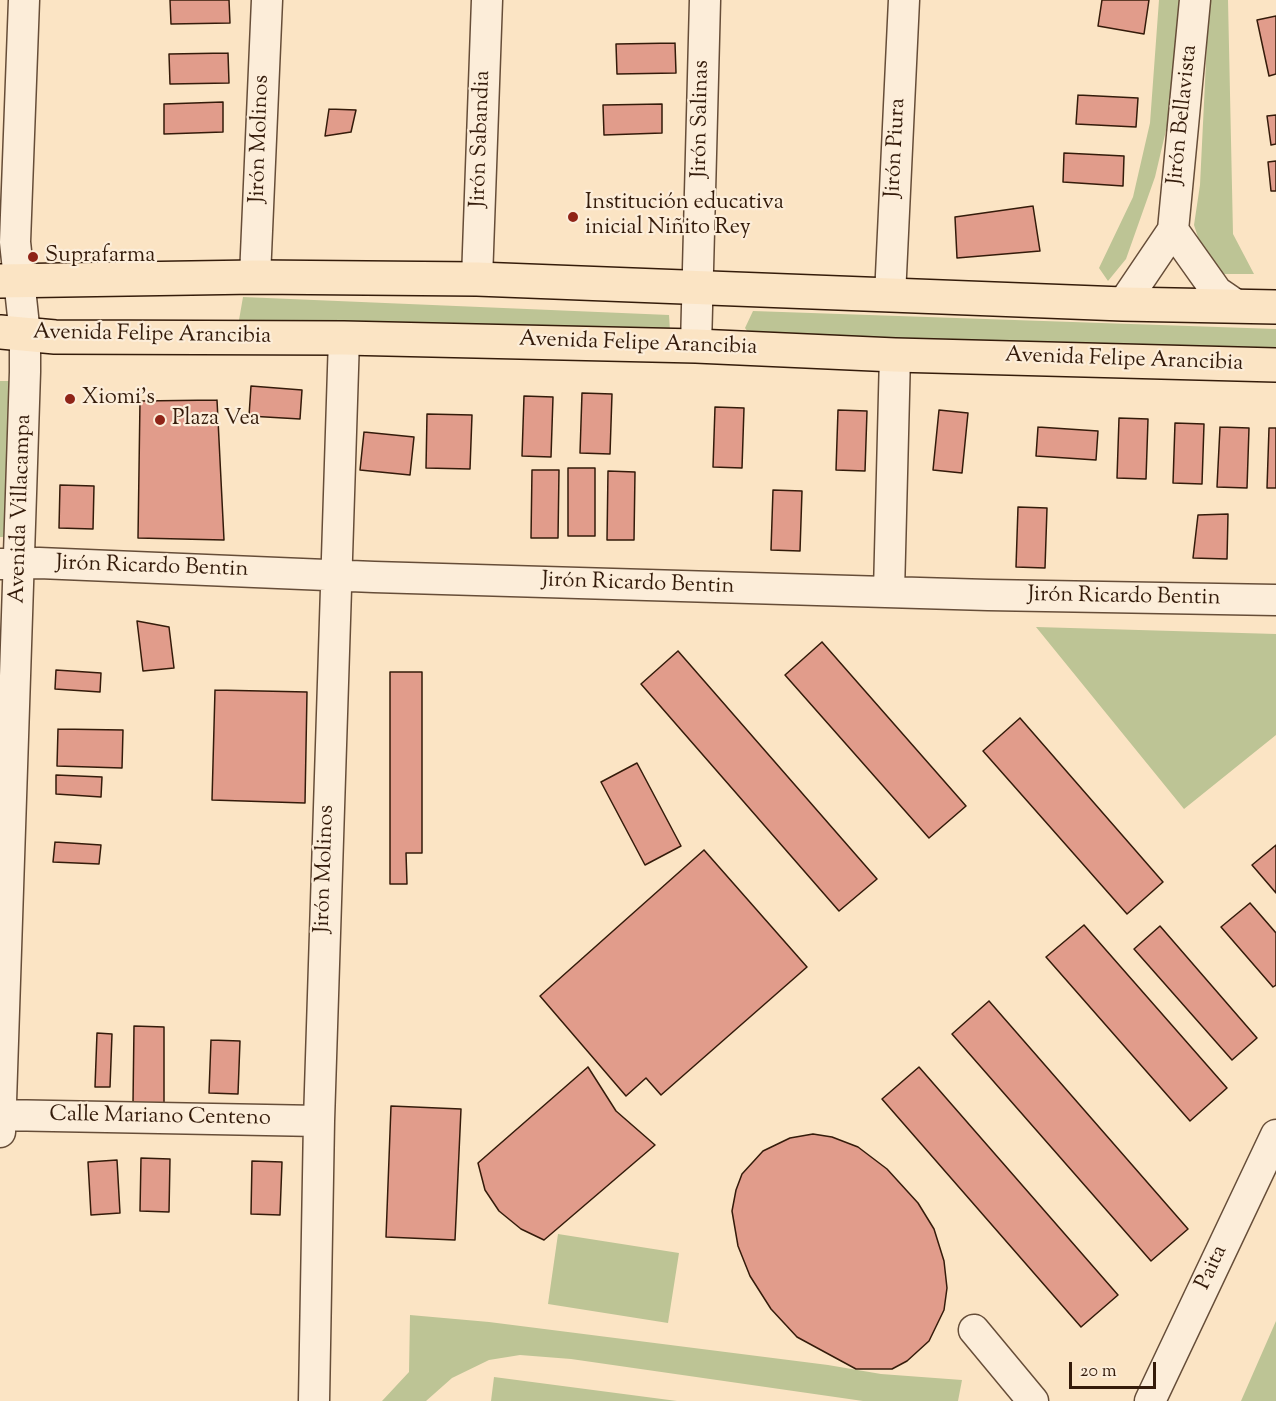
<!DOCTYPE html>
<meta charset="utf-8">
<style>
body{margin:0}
#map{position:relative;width:1276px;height:1401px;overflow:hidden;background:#fbe4c4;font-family:"Sorts Mill Goudy",serif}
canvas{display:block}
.scale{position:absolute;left:1069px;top:1362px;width:87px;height:27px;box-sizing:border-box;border:3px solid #341b0a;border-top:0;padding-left:8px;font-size:18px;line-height:21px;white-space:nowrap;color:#341b0a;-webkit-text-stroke:4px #fcedd9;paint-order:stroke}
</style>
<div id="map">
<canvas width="1276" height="1401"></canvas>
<div class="scale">20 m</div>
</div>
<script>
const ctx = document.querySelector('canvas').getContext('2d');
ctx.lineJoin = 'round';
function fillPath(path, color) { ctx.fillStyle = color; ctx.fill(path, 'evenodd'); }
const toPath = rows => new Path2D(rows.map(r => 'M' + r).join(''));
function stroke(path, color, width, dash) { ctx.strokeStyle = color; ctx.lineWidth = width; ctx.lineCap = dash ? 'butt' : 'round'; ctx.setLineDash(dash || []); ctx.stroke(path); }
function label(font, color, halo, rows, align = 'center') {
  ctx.font = font + ' "Sorts Mill Goudy",serif'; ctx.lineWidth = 4.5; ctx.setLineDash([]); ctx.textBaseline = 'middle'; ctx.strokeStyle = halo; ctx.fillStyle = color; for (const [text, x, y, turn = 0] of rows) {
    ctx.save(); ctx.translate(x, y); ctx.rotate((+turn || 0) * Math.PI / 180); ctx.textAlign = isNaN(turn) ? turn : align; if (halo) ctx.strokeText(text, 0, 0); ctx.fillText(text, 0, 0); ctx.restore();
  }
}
fillPath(toPath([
 [1159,0,1185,0,1171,109,1155,177,1126,259,1108,281,1099,268,1133,197,1150,123],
 [1209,0,1228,0,1233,234,1254,274,1210,274,1194,225,1200,185],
 [243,297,669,315,670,331,239,320],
 [753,311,1276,329,1276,348,751,336,745,328],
 [0,381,11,381,9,537,0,537],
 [1036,627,1276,634,1276,735,1184,809],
 [558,1234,679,1253,668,1323,548,1304],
 [410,1315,489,1322,828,1365,881,1374,962,1380,958,1401,863,1401,571,1359,520,1355,489,1360,452,1378,426,1401,382,1401,409,1372],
 [1276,1321,1276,1401,1241,1401],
 [494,1377,677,1401,491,1401]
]), '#bdc495');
const building = toPath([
 [170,0,229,0,230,23,171,24,170,0],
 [1102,0,1149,0,1144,34,1098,26,1102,0],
 [1276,16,1276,74,1269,76,1257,20,1276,16],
 [675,43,676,73,617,74,616,44,675,43],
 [228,53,229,83,170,84,169,54,228,53],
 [1078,95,1138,98,1136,127,1076,124,1078,95],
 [223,102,223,132,164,134,164,104,223,102],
 [662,104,662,133,604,135,603,105,662,104],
 [329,109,356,110,351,132,325,136,329,109],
 [1276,115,1276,144,1271,145,1267,116,1276,115],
 [1064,153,1124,156,1123,186,1063,182,1064,153],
 [1276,161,1276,191,1271,191,1268,162,1276,161],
 [1033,206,1040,251,957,258,955,217,1033,206],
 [251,386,302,390,300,419,249,416,251,386],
 [582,393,612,394,610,454,580,453,582,393],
 [524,396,553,397,551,457,522,456,524,396],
 [217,400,224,540,138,538,140,401,217,400],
 [715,407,744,408,742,468,713,467,715,407],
 [838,410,867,411,865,471,836,470,838,410],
 [939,410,968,413,962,473,933,470,939,410],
 [427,414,472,415,470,469,426,468,427,414],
 [1119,418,1148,419,1146,479,1117,478,1119,418],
 [1175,423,1204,424,1202,484,1173,483,1175,423],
 [1038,427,1098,431,1096,460,1036,456,1038,427],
 [1220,427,1249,428,1247,488,1217,487,1220,427],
 [1269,428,1276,428,1276,488,1267,488,1269,428],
 [364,432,414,437,410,475,360,470,364,432],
 [568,468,595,468,595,536,568,536,568,468],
 [532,470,559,470,558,538,531,538,532,470],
 [608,471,635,472,634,540,607,540,608,471],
 [60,485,94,486,93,529,59,528,60,485],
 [773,490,802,491,800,551,771,550,773,490],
 [1018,507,1047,508,1045,568,1016,567,1018,507],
 [1228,514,1227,559,1193,558,1198,515,1228,514],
 [137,621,169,627,174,668,143,671,137,621],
 [822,642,966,806,929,838,785,675,822,642],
 [678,651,877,879,839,911,641,684,678,651],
 [56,670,101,673,100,692,55,689,56,670],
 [390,672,422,672,422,853,406,853,407,884,390,884,390,672],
 [215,690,307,692,305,803,212,800,215,690],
 [1020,718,1163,882,1127,914,983,751,1020,718],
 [58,729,123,730,122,768,57,766,58,729],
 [637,763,681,846,645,865,601,782,637,763],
 [56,775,102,777,101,797,56,794,56,775],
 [55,842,101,845,99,864,53,862,55,842],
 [1276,845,1276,893,1252,865,1276,845],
 [704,850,807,967,661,1095,646,1078,626,1096,540,996,704,850],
 [1250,903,1276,933,1276,985,1273,987,1221,927,1250,903],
 [1084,925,1227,1088,1190,1121,1046,957,1084,925],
 [1160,926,1257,1038,1232,1060,1134,949,1160,926],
 [989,1001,1188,1229,1151,1261,952,1034,989,1001],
 [134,1026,164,1027,164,1104,133,1103,134,1026],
 [97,1033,112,1034,110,1087,95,1087,97,1033],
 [211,1040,240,1041,238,1094,209,1093,211,1040],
 [588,1067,616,1111,655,1145,544,1240,521,1229,499,1211,485,1190,478,1163,588,1067],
 [919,1067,1118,1295,1081,1327,882,1099,919,1067],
 [391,1106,461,1109,455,1240,386,1237,391,1106],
 [813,1134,832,1137,858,1147,887,1169,918,1203,934,1229,944,1261,947,1288,944,1310,929,1341,907,1361,892,1369,856,1369,797,1337,771,1309,750,1276,738,1246,732,1211,736,1190,742,1174,763,1151,790,1138,813,1134],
 [141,1158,170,1159,169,1212,140,1211,141,1158],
 [117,1160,120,1213,91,1215,88,1162,117,1160],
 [252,1161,282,1162,280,1215,251,1214,252,1161]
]);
fillPath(building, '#e19c8b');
stroke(building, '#341b0a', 1.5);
const minor = toPath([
 [1173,230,1217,292,1239,307],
 [255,277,267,0],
 [477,279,487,0],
 [890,296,904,0],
 [1123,304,1173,230,1195,0],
 [696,346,705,0],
 [0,564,39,563,374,577,988,595,1276,600],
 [889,592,895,355],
 [0,1115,319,1121],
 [0,1132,25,372,25,335,15,242,24,0],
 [974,1330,1033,1401],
 [314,1401,319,1121,344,338],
 [1150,1401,1276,1135]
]);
const major = toPath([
 [0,281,255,277,477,279,1123,304,1276,307],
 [0,332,55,337,344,338,696,346,895,355,1276,365]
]);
stroke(minor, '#664d38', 33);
stroke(major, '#341b0a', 36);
stroke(minor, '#fcedd9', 30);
stroke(major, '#fbe4c4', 33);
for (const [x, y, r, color] of [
 [573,217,6,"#8f2418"],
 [33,257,6,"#8f2418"],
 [70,399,6,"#8f2418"],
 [160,420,6,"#8f2418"]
]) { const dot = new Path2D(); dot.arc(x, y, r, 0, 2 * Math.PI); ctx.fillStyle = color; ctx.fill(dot); stroke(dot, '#fcedd9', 2); }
label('22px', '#341b0a', '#fcedd9', [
 ["Jirón Bellavista",1184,115,-84],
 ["Jirón Salinas",702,119,-89],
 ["Jirón Molinos",261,139,-88],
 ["Jirón Sabandia",482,139,-88],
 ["Jirón Piura",897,148,-87],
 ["Avenida Felipe Arancibia",152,336,1],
 ["Avenida Felipe Arancibia",638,345,2],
 ["Avenida Felipe Arancibia",1124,361,2],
 ["Avenida Villacampa",22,509,-88],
 ["Jirón Ricardo Bentin",152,568,2],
 ["Jirón Ricardo Bentin",638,585,2],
 ["Jirón Ricardo Bentin",1124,598,1],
 ["Jirón Molinos",326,869,-88],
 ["Calle Mariano Centeno",160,1118,1],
 ["Paita",1213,1268,-65]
]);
label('22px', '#341b0a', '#fcedd9', [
 ["Institución educativa",585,204],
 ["inicial Niñito Rey",585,229],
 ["Suprafarma",45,257],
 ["Xiomi's",82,399],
 ["Plaza Vea",172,420]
], 'left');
</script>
